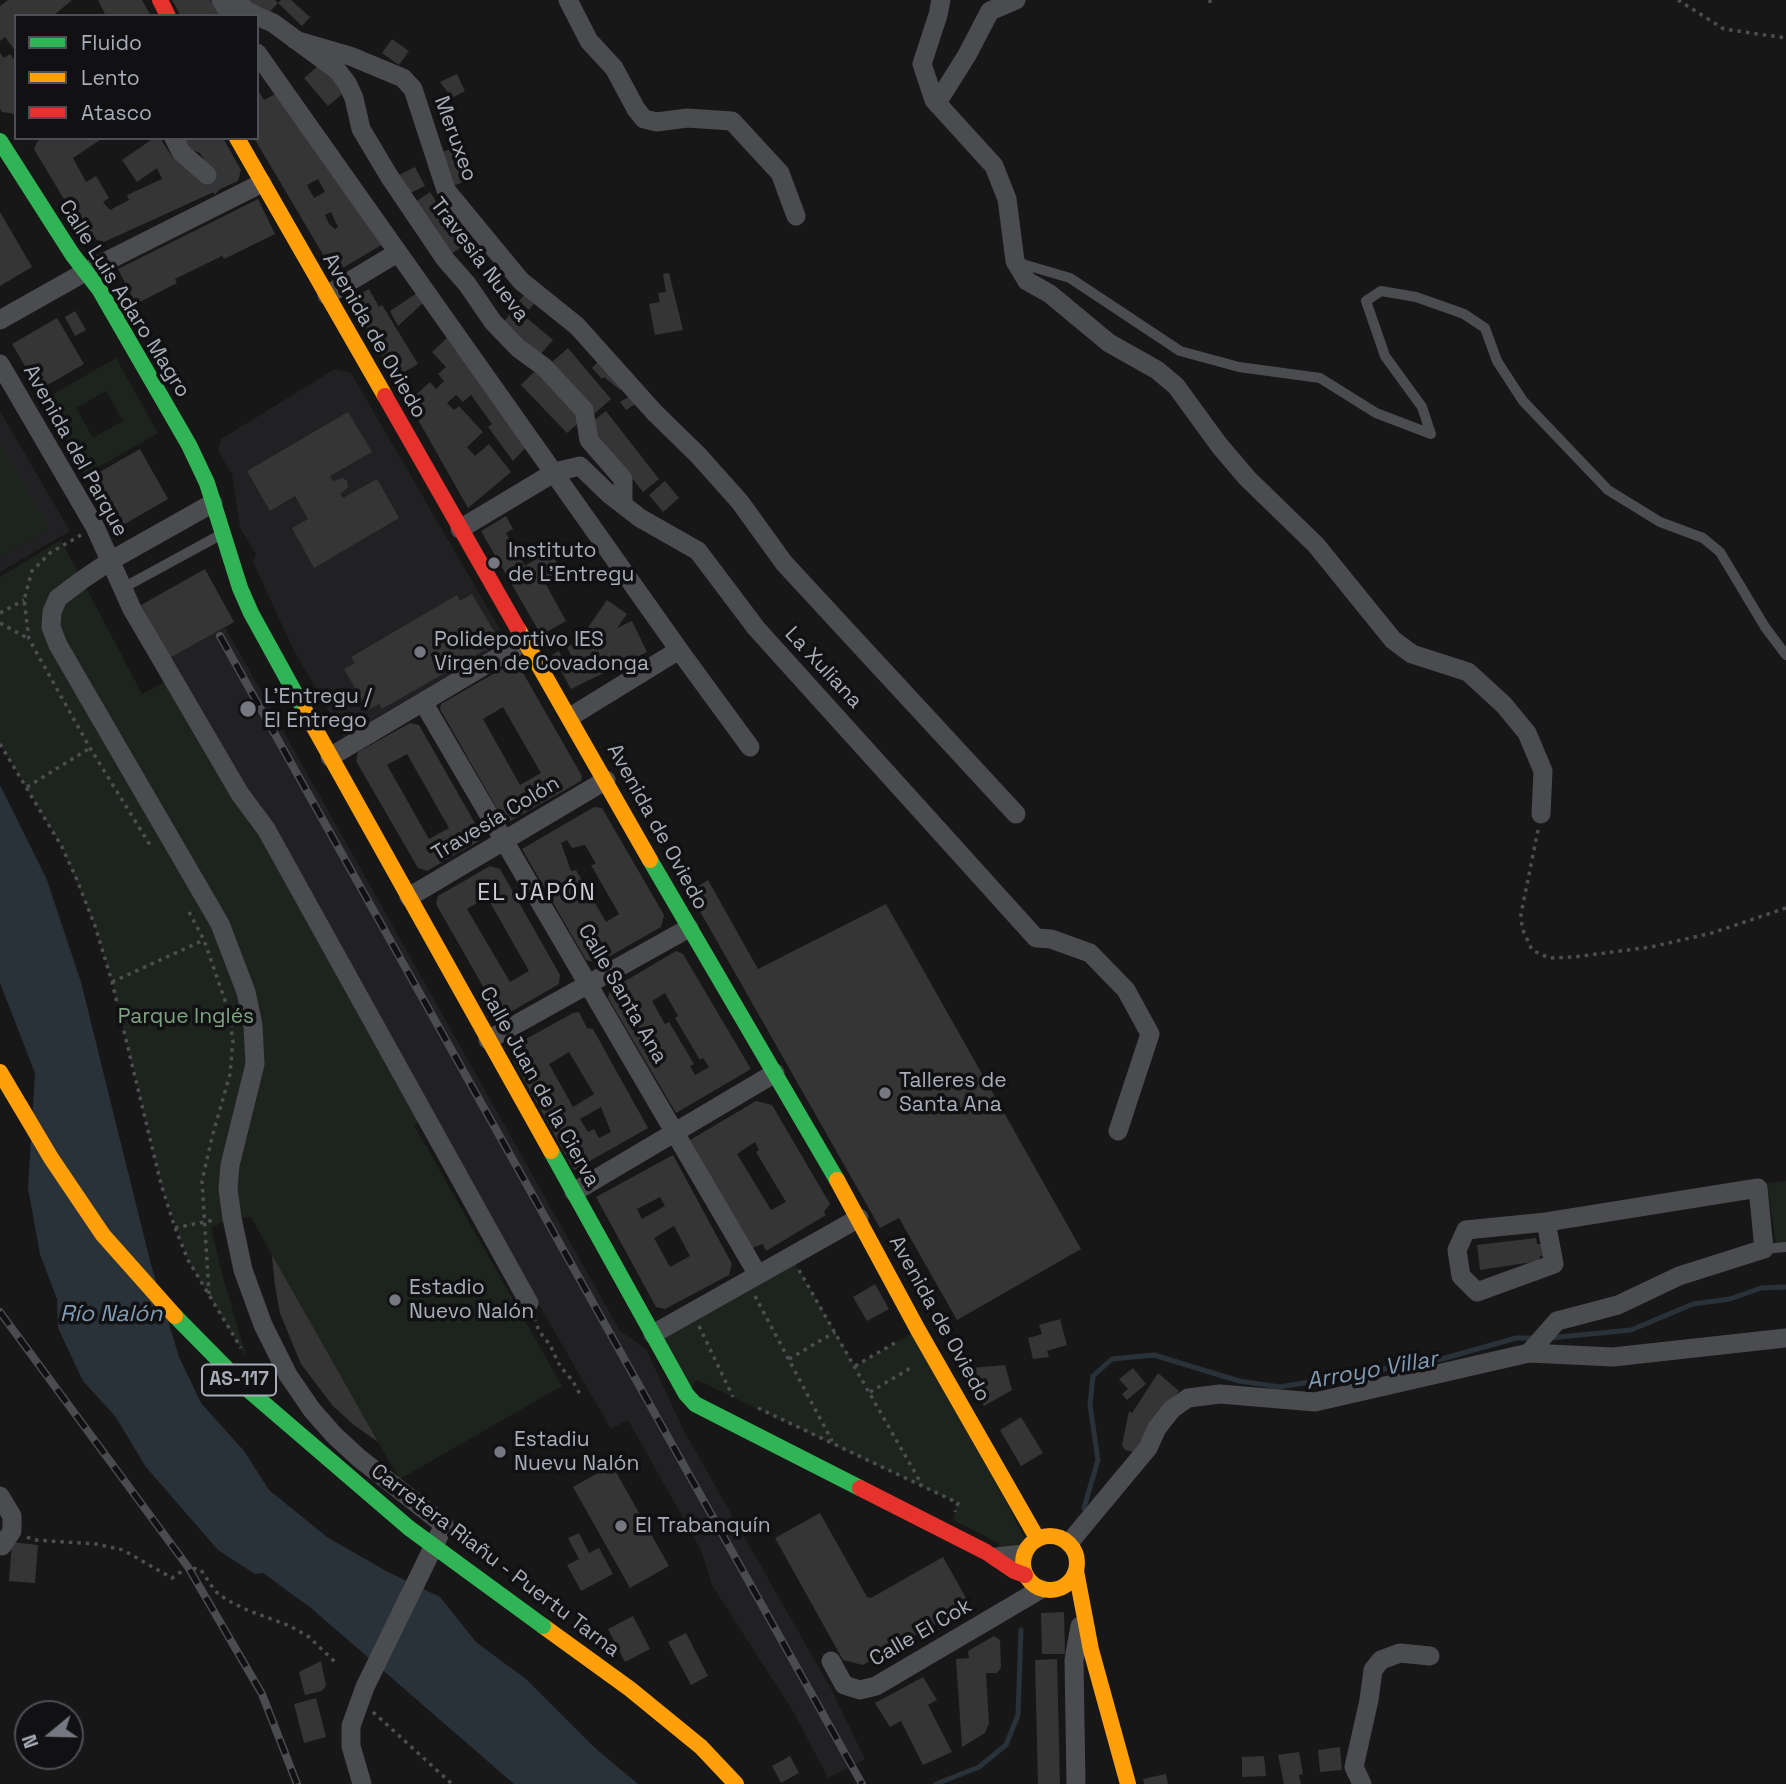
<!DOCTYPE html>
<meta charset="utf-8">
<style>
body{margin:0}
#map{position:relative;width:1786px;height:1784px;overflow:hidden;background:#171717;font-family:"Space Grotesk",sans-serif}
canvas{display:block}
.legend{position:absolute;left:14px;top:14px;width:245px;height:126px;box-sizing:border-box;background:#111113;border:2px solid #4d4f55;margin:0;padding:9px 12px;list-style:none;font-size:21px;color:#a8adb8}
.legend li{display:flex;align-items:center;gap:14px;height:35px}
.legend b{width:35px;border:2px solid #4d4f55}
.north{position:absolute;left:14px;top:1700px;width:70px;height:70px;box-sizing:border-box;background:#111113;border:2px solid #4d4f55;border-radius:50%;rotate:251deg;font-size:19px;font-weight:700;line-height:28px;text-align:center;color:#a8adb8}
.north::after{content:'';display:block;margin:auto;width:24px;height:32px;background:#757880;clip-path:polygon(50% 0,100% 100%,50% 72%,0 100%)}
</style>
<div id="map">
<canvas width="1786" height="1784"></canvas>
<ul class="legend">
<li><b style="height:9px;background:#30b455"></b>Fluido</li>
<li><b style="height:9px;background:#ff9f0a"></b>Lento</li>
<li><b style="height:9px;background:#e5322d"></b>Atasco</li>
</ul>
<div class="north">N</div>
</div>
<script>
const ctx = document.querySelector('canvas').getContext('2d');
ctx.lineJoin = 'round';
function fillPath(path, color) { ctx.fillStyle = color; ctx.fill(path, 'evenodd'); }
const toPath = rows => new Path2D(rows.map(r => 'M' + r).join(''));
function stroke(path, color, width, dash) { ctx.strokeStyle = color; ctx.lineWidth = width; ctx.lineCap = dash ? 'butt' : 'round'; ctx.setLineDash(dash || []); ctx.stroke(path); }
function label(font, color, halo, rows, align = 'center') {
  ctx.font = font + ' "Space Grotesk",sans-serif'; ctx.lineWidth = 7; ctx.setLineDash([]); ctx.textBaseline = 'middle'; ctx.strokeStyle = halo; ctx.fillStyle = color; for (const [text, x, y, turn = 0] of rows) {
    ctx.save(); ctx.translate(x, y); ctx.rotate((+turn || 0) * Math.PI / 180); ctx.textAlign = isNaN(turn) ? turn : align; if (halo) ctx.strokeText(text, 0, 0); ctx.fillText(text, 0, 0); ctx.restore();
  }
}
fillPath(toPath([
 [335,369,351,373,501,631,496,647,344,737,293,649,253,562,256,554,240,528,232,474,218,451,221,439],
 [0,411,70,531,0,572],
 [225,627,620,1331,646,1349,684,1431,831,1689,865,1759,828,1778,794,1713,712,1585,701,1550,628,1420,611,1429,546,1317,272,824,245,790,170,658]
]), '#212123');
fillPath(toPath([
 [116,358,158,433,85,475,43,400],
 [106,391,123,421,93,438,76,408],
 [0,443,50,529,1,557,0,556],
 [61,540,142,694,172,678,426,1118,414,1125,562,1386,400,1479,378,1442,354,1425,333,1406,301,1364,280,1313,275,1286,272,1255,251,1217,232,1218,211,1227,223,1277,247,1359,188,1260,161,1184,112,982,95,926,62,847,0,744,0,577],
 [1786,1181,1786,1243,1776,1244,1767,1183],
 [791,1256,855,1366,918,1330,1028,1545,996,1557,999,1543,953,1520,957,1503,697,1380,686,1394,653,1334]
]), '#1d241e');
fillPath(toPath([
 [0,785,47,880,81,982,150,1261,179,1357,201,1403,244,1451,269,1490,327,1537,386,1571,440,1597,476,1642,527,1680,595,1748,638,1784,514,1784,311,1608,263,1573,255,1574,218,1550,146,1467,115,1416,83,1381,58,1328,57,1299,40,1254,28,1188,35,1073,0,983]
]), '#2a3239');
stroke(toPath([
 [1549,1338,1631,1330,1693,1304,1730,1299,1761,1288,1786,1287],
 [1084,1508,1098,1460,1090,1405,1093,1376,1112,1359,1154,1355,1239,1381,1280,1387,1442,1359,1516,1338,1535,1338],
 [936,1784,979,1767,1006,1745,1018,1715,1021,1630]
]), '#2a3239', 5);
fillPath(toPath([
 [8,0,72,0,53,16,16,16,14,49,5,37,0,41,0,6],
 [98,0,142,0,151,16,106,16],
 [172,0,210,0,221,16,181,16],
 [246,0,275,0,278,3,265,17],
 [281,0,291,0,310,17,302,26,278,3],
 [392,39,409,51,399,65,382,53],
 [0,53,4,58,10,54,16,62,15,114,2,112,0,109],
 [320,64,347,90,328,106,304,78],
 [457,74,465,91,452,98,440,82],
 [257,88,264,100,277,93,385,243,334,273,254,138,257,138],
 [318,179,325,192,314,198,307,185],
 [331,212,338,227,335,229,329,224,325,215],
 [42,138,103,138,73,158,86,182,96,176,109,198,103,202,110,210,129,200,127,195,162,179,157,168,137,182,122,160,154,138,160,138,173,158,177,155,211,173,200,153,187,148,181,138,223,138,241,170,238,181,104,242,97,240,62,196,34,149,37,142],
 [462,144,475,177,451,187,438,154],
 [415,167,425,186,406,195,397,176],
 [430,192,446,217,450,215,468,243,448,256,414,203],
 [258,199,275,234,224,259,222,256,175,279,177,283,136,304,118,269],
 [0,212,32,267,0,286],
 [669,273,683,330,655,335,649,304,660,302,658,293,666,292,663,274],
 [369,289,379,307,382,305,418,364,394,378,352,304,355,297],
 [417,293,423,303,398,326,390,311],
 [526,293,536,301,529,310,519,301],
 [75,311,86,330,75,336,65,317],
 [510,314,522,323,527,318,553,340,539,356,502,324],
 [57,318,84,364,39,390,12,344],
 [447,338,527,446,513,461,488,427,492,424,471,395,463,402,456,395,447,403,454,410,459,406,483,432,467,447,475,456,489,444,511,472,468,508,408,402,430,382,436,389,444,381,438,374,446,367,432,352],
 [568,348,611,399,594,414,552,362],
 [601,358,626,384,620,390,604,377,602,379,592,368],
 [538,368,582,420,567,433,521,385],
 [631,395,637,403,626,410,620,402],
 [606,411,659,479,643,492,589,424],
 [348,412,372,452,330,476,333,481,343,478,347,481,348,487,340,494,343,498,377,479,399,518,314,568,292,528,308,519,295,496,270,511,247,471],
 [140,449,168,499,118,528,89,478],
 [665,481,679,498,663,512,649,495],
 [506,516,513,529,506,533,525,566,549,550,561,569,544,581,566,621,541,635,481,531],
 [205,569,234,622,170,658,141,605],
 [472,594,496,635,484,642,488,648,382,709,379,704,368,710,344,669,355,663,351,657,457,595,460,601],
 [607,600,627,614,617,628,632,621,647,652,571,689,552,655,559,651,567,668,575,664,567,647,578,642],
 [512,663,518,664,582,776,581,781,509,822,504,821,440,709,441,704],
 [503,707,541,773,520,785,483,719],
 [410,723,419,725,480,832,479,841,427,871,418,868,356,761,358,752],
 [407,754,449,828,429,839,387,765],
 [594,807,602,808,664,915,661,927,598,963,586,960,522,849],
 [567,840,572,848,585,845,596,864,591,865,619,914,606,922,576,870,571,871,561,843],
 [490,866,500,869,560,975,559,984,507,1014,497,1011,436,904,438,896],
 [487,897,529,971,510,982,467,909],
 [708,880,758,969,886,904,1081,1249,957,1320,899,1218,880,1228,689,892],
 [676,951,683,954,751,1069,676,1113,608,998,610,990],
 [665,993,678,1016,675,1018,700,1060,703,1058,709,1067,695,1075,690,1066,694,1064,669,1022,665,1024,652,1001],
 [579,1012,587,1028,593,1029,648,1128,574,1170,513,1060,517,1044,573,1013],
 [569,1052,594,1094,573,1107,549,1064],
 [601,1107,611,1132,599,1138,594,1129,588,1132,580,1119],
 [756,1101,772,1105,830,1204,824,1212,826,1215,766,1251,763,1244,752,1248,690,1140],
 [755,1142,759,1150,756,1152,786,1202,771,1210,737,1154],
 [673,1155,732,1264,729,1275,665,1309,656,1307,596,1197],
 [660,1197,665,1206,642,1219,637,1209],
 [674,1226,690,1256,670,1267,654,1238],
 [1536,1238,1537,1244,1544,1244,1545,1255,1540,1256,1539,1261,1480,1270,1477,1245],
 [272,1255,378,1442,354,1425,333,1406,301,1364,280,1313,275,1286],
 [875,1284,889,1309,867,1321,853,1297],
 [1060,1319,1067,1345,1047,1351,1049,1357,1033,1359,1028,1338,1042,1334,1039,1325],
 [1005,1365,1012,1390,984,1406,967,1376,971,1368],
 [1133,1368,1146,1384,1127,1400,1122,1394,1128,1389,1119,1379],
 [1158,1373,1179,1391,1150,1425,1135,1452,1125,1450,1122,1445,1129,1411,1132,1413],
 [1021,1417,1043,1453,1021,1466,1000,1430],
 [612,1465,669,1566,630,1588,573,1487],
 [820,1513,867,1597,871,1598,943,1557,970,1605,863,1665,843,1660,775,1538],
 [579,1533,589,1553,599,1548,613,1574,581,1591,567,1565,579,1559,568,1538],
 [12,1542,38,1545,35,1583,9,1581],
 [1064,1612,1065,1654,1042,1654,1041,1613],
 [633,1616,650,1649,625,1662,608,1629],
 [686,1633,708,1676,691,1685,668,1642],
 [994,1636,1000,1640,1001,1668,997,1673,986,1673,989,1723,985,1733,962,1747,956,1659,969,1658,968,1651],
 [1057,1659,1060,1784,1038,1784,1035,1660],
 [321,1661,326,1686,322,1691,305,1695,299,1672],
 [923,1677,937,1700,928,1705,952,1752,923,1765,901,1721,890,1727,875,1703],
 [316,1698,326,1737,304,1743,294,1704],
 [1340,1747,1342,1770,1320,1772,1318,1750],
 [1299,1752,1303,1774,1299,1775,1301,1784,1284,1784,1278,1755],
 [790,1756,799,1773,781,1783,772,1766],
 [1264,1756,1266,1776,1242,1777,1242,1757],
 [1166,1774,1168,1784,1144,1784,1143,1779]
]), '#353536');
stroke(toPath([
 [207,175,222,188]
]), '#343537', 19, [19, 10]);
stroke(toPath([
 [1210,0,1210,3],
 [1678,0,1724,29,1786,38],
 [81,535,50,553,32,571,24,600,29,639,90,748,150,845],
 [0,613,24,600],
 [0,623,29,639],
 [0,744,62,847,77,880,95,926,112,982,161,1184,175,1228,188,1260,241,1348],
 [27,787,90,748],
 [1538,830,1521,914,1522,928,1532,950,1549,958,1574,957,1651,947,1712,933,1786,908],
 [189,912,204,940,228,1009,233,1041,230,1074,212,1137,202,1181,209,1294],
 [112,982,204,940],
 [175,1228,214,1220],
 [799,1270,922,1485],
 [755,1296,832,1441],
 [534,1318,539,1331,550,1345,560,1366,572,1380,580,1394],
 [699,1326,733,1397],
 [789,1359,835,1332],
 [855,1366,898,1341],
 [870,1392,914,1366],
 [758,1408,958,1503,955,1512],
 [27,1537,34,1540,96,1544,123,1550,172,1578,188,1567,201,1570,215,1591,227,1600,247,1610,290,1626,309,1637,335,1662],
 [373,1712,452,1784]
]), '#4d4e52', 3.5, [3.5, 5]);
stroke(toPath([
 [1019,263,1070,278,1180,351,1239,367,1320,378,1376,413,1431,434,1422,407,1385,356,1366,301,1381,291,1416,297,1464,314,1485,328,1497,361,1523,401,1608,490,1660,522,1703,538,1720,552,1765,627,1786,655],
 [121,589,222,534],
 [1764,1249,1786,1247]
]), '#4b4c50', 10);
stroke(toPath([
 [221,0,231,16],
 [237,0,244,9,257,16],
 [568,0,589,41,614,68,636,109,644,119,657,122,687,118,732,121,780,173,796,216],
 [941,0,938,15,922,64,934,100,994,166,1007,199,1015,261,1027,281,1050,294,1109,343,1157,370,1176,386,1219,445,1247,478,1316,545,1393,640,1412,654,1468,672,1504,705,1527,733,1543,771,1541,814],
 [257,16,273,23,318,56,337,70,347,83,354,98,361,129,389,176,445,259,467,284,493,322,518,348,544,367,584,410,589,440,623,479,623,505],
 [295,40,350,56,403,78,413,89,446,190,521,281,577,326,655,413,698,455,740,502,784,563,1016,814],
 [257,53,679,650,570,717],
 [937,103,967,55,990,11,1016,0],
 [174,138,181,152,207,175],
 [327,295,397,253],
 [0,320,85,272,262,183],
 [0,364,95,527,132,609,240,794,266,829,529,1303],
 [213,503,110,561,82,580,58,598,52,612,51,627,58,645,220,924,246,992,253,1025,255,1064,230,1165,228,1189,232,1218,243,1270,263,1325,288,1375,312,1410,334,1435,359,1458,444,1525,365,1687,351,1726,351,1746,362,1784],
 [460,529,555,472,580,466,609,494,640,518,698,551,756,628,1036,938,1051,939,1090,953,1126,990,1150,1034,1118,1131],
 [679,650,750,747],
 [423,702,758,1275],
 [330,757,524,642],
 [409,897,606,780],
 [488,1040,689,928],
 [574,1192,775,1073],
 [653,1334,859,1218],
 [1529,1353,1557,1321,1618,1305,1679,1276,1764,1249,1758,1188,1546,1222,1466,1230,1457,1250,1461,1276,1477,1292,1554,1264,1546,1222],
 [0,1496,12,1516,12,1531,2,1546],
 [1069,1543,1148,1448,1157,1428,1172,1409,1188,1398,1220,1394,1315,1402,1529,1353,1613,1357,1786,1338],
 [996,1557,1024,1554],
 [831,1661,844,1685,860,1690,876,1686,1041,1589],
 [1076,1784,1074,1660,1080,1626],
 [1362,1784,1354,1767,1369,1700,1373,1670,1381,1660,1400,1653,1430,1656]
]), '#4b4c50', 19);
stroke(toPath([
 [0,141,72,254,99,289,189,445,207,483,240,588,251,613,305,711],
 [650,860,837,1180],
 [551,1151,686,1394,695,1404,860,1488]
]), '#30b455', 16);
stroke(toPath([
 [237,138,385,396],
 [518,629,650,860],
 [305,711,551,1151],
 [837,1180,918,1330,1037,1538],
 '1023 1563a27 27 0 1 1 54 0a27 27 0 1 1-54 0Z',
 [1076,1571,1091,1650,1128,1784],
 [543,1626,630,1689,701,1747,736,1784]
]), '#ff9f0a', 16);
stroke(toPath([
 [160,0,168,16],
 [385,396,518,629],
 [860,1488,986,1552,1014,1571,1025,1575]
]), '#e5322d', 16);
const rail = toPath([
 [220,636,862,1784],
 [0,1312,188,1567,262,1694,297,1784]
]);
stroke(rail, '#4b4c4f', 8);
stroke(rail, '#111113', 5, [16]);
stroke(toPath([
 [175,1316,246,1388,409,1528,543,1626]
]), '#30b455', 16);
stroke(toPath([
 [0,1072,51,1158,103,1235,175,1316]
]), '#ff9f0a', 16);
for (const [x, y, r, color] of [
 [494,563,7,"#757880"],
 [420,652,7,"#757880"],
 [248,709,9,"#757880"],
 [885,1093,7,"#757880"],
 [395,1300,7,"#757880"],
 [500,1452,7,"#757880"],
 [621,1526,7,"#757880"]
]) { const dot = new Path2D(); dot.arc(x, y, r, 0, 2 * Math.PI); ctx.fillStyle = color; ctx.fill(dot); stroke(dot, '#111113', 2.5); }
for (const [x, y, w] of [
 [239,1380,74]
]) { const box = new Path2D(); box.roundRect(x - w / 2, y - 15.5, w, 31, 5); ctx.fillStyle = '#111113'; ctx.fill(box); stroke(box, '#a8adb8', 2); }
label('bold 19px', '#a8adb8', null, [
 ["AS-117",239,1380]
]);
label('21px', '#a8adb8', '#111113', [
 ["Meruxeo",455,139,70],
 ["Travesía Nueva",479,260,53],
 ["Calle Luis Adaro Magro",124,299,58],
 ["Avenida de Oviedo",374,336,60],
 ["Avenida del Parque",75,451,61],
 ["La Xuliana",823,668,47],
 ["Travesía Colón",496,819,-31],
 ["Avenida de Oviedo",657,827,61],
 ["Calle Santa Ana",622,994,60],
 ["Calle Juan de la Cierva",539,1087,61],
 ["Avenida de Oviedo",939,1319,61],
 ["Carretera Riañu - Puertu Tarna",495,1561,37],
 ["Calle El Cok",921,1633,-30]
]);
label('21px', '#a8adb8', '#111113', [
 ["Instituto",508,551],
 ["de L'Entregu",508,575],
 ["Polideportivo IES",434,640],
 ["Virgen de Covadonga",434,664],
 ["L'Entregu /",264,697],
 ["El Entrego",264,721],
 ["Talleres de",899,1081],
 ["Santa Ana",899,1105],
 ["Estadio",409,1288],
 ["Nuevo Nalón",409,1312],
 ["Estadiu",514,1440],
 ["Nuevu Nalón",514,1464],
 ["El Trabanquín",635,1526]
], 'left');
label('21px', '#7fa381', '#111113', [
 ["Parque Inglés",186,1017]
]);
ctx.letterSpacing = '2px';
label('23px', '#c9ccd4', '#111113', [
 ["EL JAPÓN",537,894]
]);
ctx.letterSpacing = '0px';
label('italic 23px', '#7f9bb3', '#111113', [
 ["Río Nalón",111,1315],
 ["Arroyo Villar",1372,1371,-10]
]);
</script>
